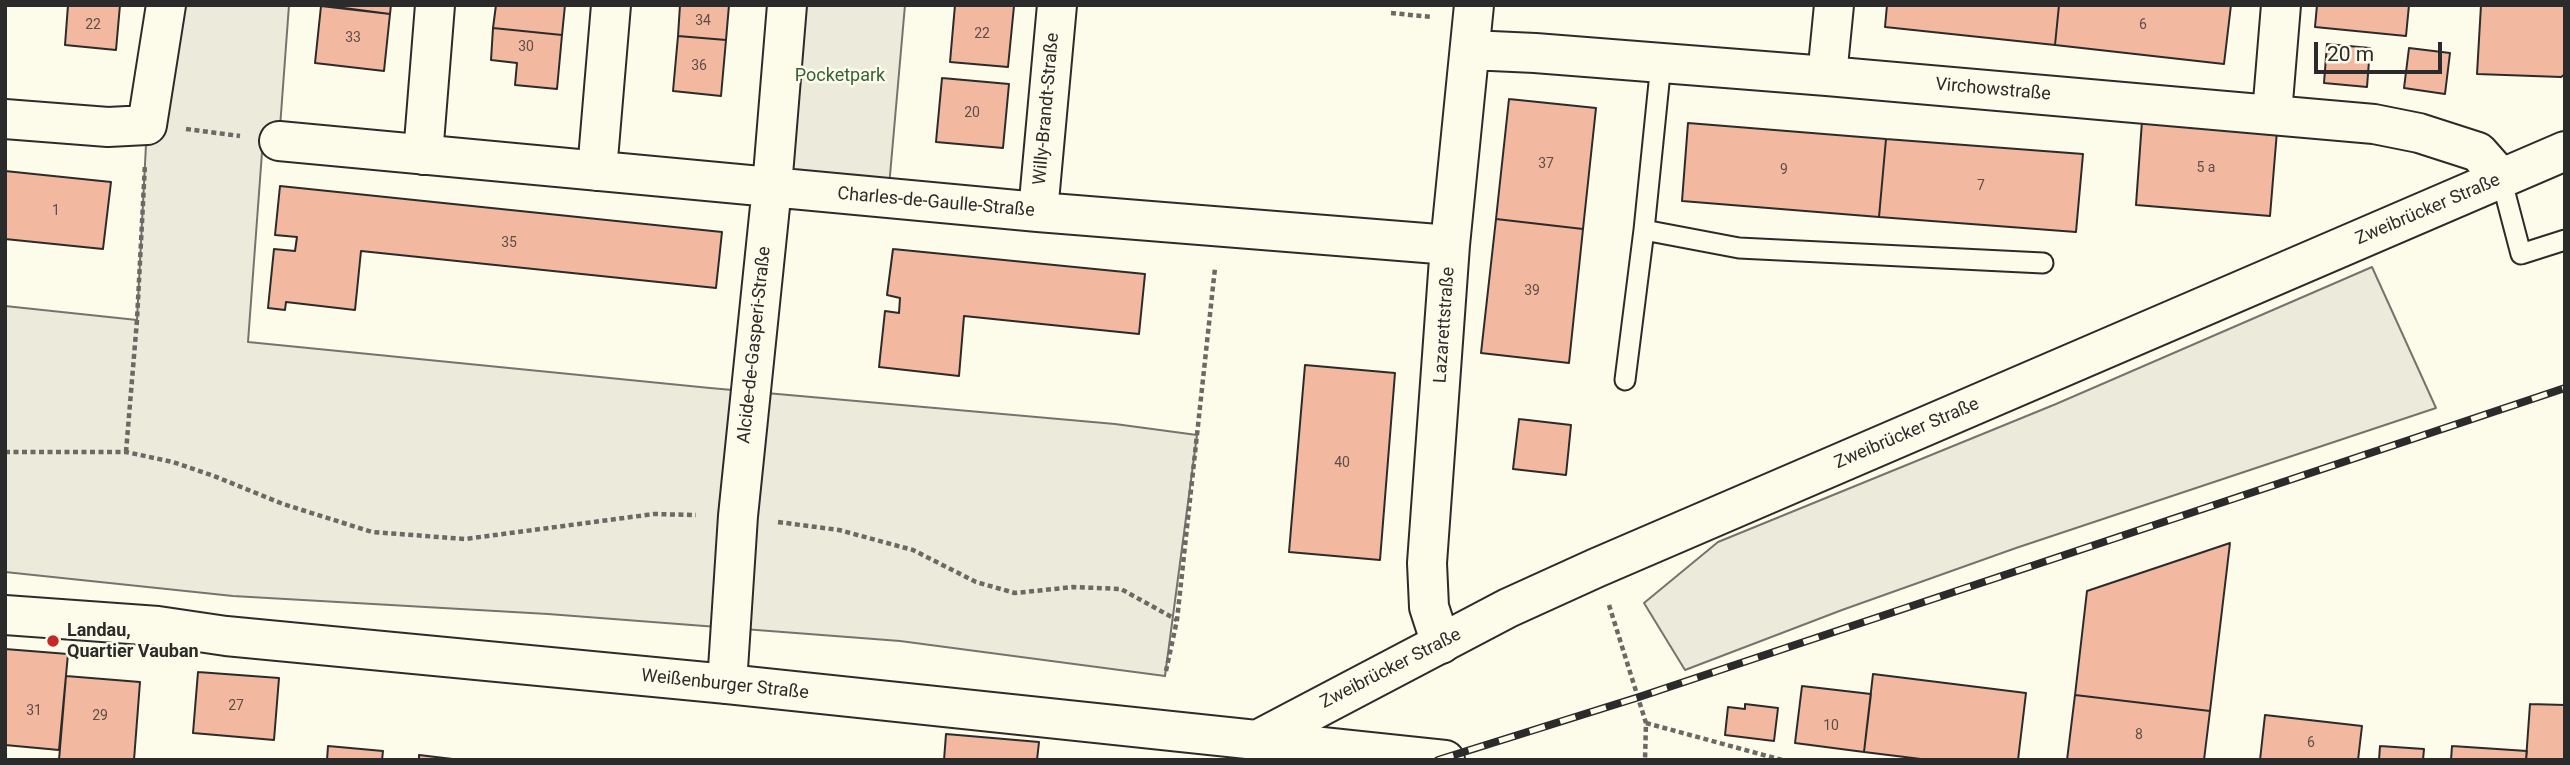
<!DOCTYPE html>
<meta charset="utf-8">
<style>
body{margin:0}
#map{position:relative;width:2570px;height:765px;overflow:hidden;background:#fdfbea;font-family:Roboto,sans-serif}
canvas{display:block}
.frame{position:absolute;inset:0;border:7px solid #2b2b2b;pointer-events:none}
.scale{position:absolute;left:2314px;top:42px;width:128px;height:32px;box-sizing:border-box;border:4px solid #2b2b2b;border-top:0;padding-left:9px;font-size:21px;line-height:24px;white-space:nowrap;color:#2b2b2b;-webkit-text-stroke:5px #fdfbea;paint-order:stroke}
</style>
<div id="map">
<canvas width="2570" height="765"></canvas>
<div class="frame"></div>
<div class="scale">20 m</div>
</div>
<script>
const ctx = document.querySelector('canvas').getContext('2d');
ctx.lineJoin = 'round';
function fillPath(path, color) { ctx.fillStyle = color; ctx.fill(path, 'evenodd'); }
const toPath = rows => new Path2D(rows.map(r => 'M' + r).join(''));
function stroke(path, color, width, dash) { ctx.strokeStyle = color; ctx.lineWidth = width; ctx.lineCap = dash ? 'butt' : 'round'; ctx.setLineDash(dash || []); ctx.stroke(path); }
function label(font, color, halo, rows, align = 'center') {
  ctx.font = font + ' Roboto,sans-serif'; ctx.lineWidth = 5; ctx.setLineDash([]); ctx.textBaseline = 'middle'; ctx.strokeStyle = halo; ctx.fillStyle = color; for (const [text, x, y, turn = 0] of rows) {
    ctx.save(); ctx.translate(x, y); ctx.rotate((+turn || 0) * Math.PI / 180); ctx.textAlign = isNaN(turn) ? turn : align; if (halo) ctx.strokeText(text, 0, 0); ctx.fillText(text, 0, 0); ctx.restore();
  }
}
const green = toPath([
 [166,5,289,5,279,141,263,139,248,342,710,388,1115,424,1197,435,1165,676,900,641,548,614,233,596,5,572,5,306,137,320,147,125,166,5],
 [787,5,905,5,888,198,772,187,787,5],
 [2372,267,2436,408,2016,548,1842,610,1685,670,1644,603,1718,542,2056,404,2372,267]
]);
fillPath(green, '#ecebdb');
stroke(green, '#74746e', 2);
const building = toPath([
 [68,5,120,5,116,50,65,45,68,5],
 [321,5,391,5,390,14,321,5],
 [496,5,565,5,562,35,493,28,496,5],
 [680,5,729,5,726,40,678,36,680,5],
 [955,5,1014,6,1008,67,950,62,955,5],
 [1887,5,2059,5,2055,45,1885,27,1887,5],
 [2059,5,2231,5,2224,64,2055,45,2059,5],
 [2317,5,2409,5,2406,36,2315,27,2317,5],
 [2481,5,2565,5,2565,74,2561,77,2477,74,2481,5],
 [321,6,390,14,384,71,315,63,321,6],
 [493,28,562,35,557,89,515,85,517,63,491,60,493,28],
 [678,36,726,40,721,96,673,91,678,36],
 [2327,44,2370,48,2367,87,2324,83,2327,44],
 [2409,48,2450,53,2445,94,2404,88,2409,48],
 [942,78,1009,84,1003,148,936,142,942,78],
 [1509,99,1596,108,1583,229,1496,219,1509,99],
 [2142,121,2277,131,2270,216,2136,205,2142,121],
 [1688,123,1886,139,1879,217,1682,201,1688,123],
 [1886,139,2083,154,2076,232,1879,217,1886,139],
 [5,171,111,182,103,249,5,239,5,171],
 [280,186,722,232,716,288,361,251,355,310,286,302,285,310,268,308,274,249,295,251,297,237,275,235,280,186],
 [1496,219,1583,229,1569,363,1481,353,1496,219],
 [893,249,1145,274,1139,334,964,316,959,376,879,367,885,311,899,313,900,298,887,295,893,249],
 [1305,365,1395,373,1380,560,1289,552,1305,365],
 [1519,419,1571,425,1566,475,1513,469,1519,419],
 [2230,543,2210,711,2075,695,2087,591,2230,543],
 [5,649,68,654,59,750,5,745,5,649],
 [198,672,279,678,274,740,193,733,198,672],
 [1873,674,2026,693,2018,760,1929,760,1864,752,1873,674],
 [66,676,140,682,134,760,59,760,66,676],
 [1802,686,1871,694,1864,752,1795,743,1802,686],
 [2075,695,2210,711,2204,760,2067,760,2075,695],
 [1745,704,1778,708,1774,741,1725,735,1728,707,1745,709,1745,704],
 [2530,704,2565,705,2565,760,2526,760,2530,704],
 [2265,715,2362,726,2358,760,2260,760,2265,715],
 [946,734,1039,742,1037,760,944,760,946,734],
 [328,746,383,751,382,760,327,760,328,746],
 [2380,746,2424,749,2423,760,2379,760,2380,746],
 [2452,746,2527,751,2526,760,2451,760,2452,746],
 [419,755,461,760,419,760,419,755]
]);
fillPath(building, '#f2b8a0');
stroke(building, '#2b2b2b', 2);
const service = toPath([
 [2501,178,2521,254,2565,240],
 [1644,230,1739,248,2043,263],
 [1625,380,1644,230,1661,63]
]);
const minor = toPath([
 [1470,50,1535,53,1827,76,2374,124,2419,133,2478,152,2501,178],
 [1827,76,1834,5],
 [2272,114,2281,5],
 [5,119,108,127,147,125,166,5],
 [279,141,1038,212,1450,245],
 [423,155,435,5],
 [597,171,611,5],
 [1038,212,1057,5],
 [1441,644,1429,607,1427,563,1450,245,1474,5],
 [727,684,738,516,772,187,787,5]
]);
const tertiary = toPath([
 [5,615,158,626,226,636,727,684,1445,760],
 [1259,739,1508,608,1596,568,2565,151]
]);
stroke(service, '#2b2b2b', 23);
stroke(minor, '#2b2b2b', 42);
stroke(tertiary, '#2b2b2b', 42);
stroke(toPath([
 [1391,13,1432,17],
 [186,129,240,136],
 [5,452,126,452,173,462,214,476,283,504,372,532,465,539,654,514,696,515],
 [126,452,137,320,145,164],
 [778,522,839,530,913,550,976,582,1015,593,1073,587,1121,589,1177,620],
 [1609,605,1646,723,1645,760],
 [1166,671,1177,620,1215,268],
 [1646,723,1782,760]
]), '#6a6964', 4.5, [5, 3.5]);
stroke(service, '#fdfbea', 19);
stroke(minor, '#fdfbea', 38);
stroke(tertiary, '#fdfbea', 38);
const rail = toPath([
 [1438,760,1639,697,2565,388]
]);
stroke(rail, '#2b2b2b', 8);
stroke(rail, '#fdfbea', 5, [16]);
for (const [x, y, r, color] of [
 [53,641,7,"#c62828"]
]) { const dot = new Path2D(); dot.arc(x, y, r, 0, 2 * Math.PI); ctx.fillStyle = color; ctx.fill(dot); stroke(dot, '#fdfbea', 2.5); }
label('14px', '#5d4e48', null, [
 ["34",703,21],
 ["22",93,25],
 ["6",2143,25],
 ["22",982,34],
 ["33",353,38],
 ["30",526,47],
 ["36",699,66],
 ["20",972,113],
 ["37",1546,164],
 ["5 a",2206,168],
 ["9",1784,170],
 ["7",1981,186],
 ["1",56,211],
 ["35",509,243],
 ["39",1532,291],
 ["40",1342,463],
 ["27",236,706],
 ["31",34,711],
 ["29",100,716],
 ["10",1831,726],
 ["8",2139,735],
 ["6",2311,743]
]);
label('18px', '#34623c', '#fdfbea', [
 ["Pocketpark",840,76]
]);
label('18px', '#2b2b2b', '#fdfbea', [
 ["Virchowstraße",1993,90,5],
 ["Willy-Brandt-Straße",1047,109,-85],
 ["Charles-de-Gaulle-Straße",936,203,5],
 ["Zweibrücker Straße",2428,210,-23],
 ["Lazarettstraße",1445,325,-86],
 ["Alcide-de-Gasperi-Straße",755,345,-84],
 ["Zweibrücker Straße",1907,434,-23],
 ["Zweibrücker Straße",1391,669,-27],
 ["Weißenburger Straße",725,685,6]
]);
label('bold 18px', '#2b2b2b', '#fdfbea', [
 ["Landau,",67,631],
 ["Quartier Vauban",67,652]
], 'left');
</script>
